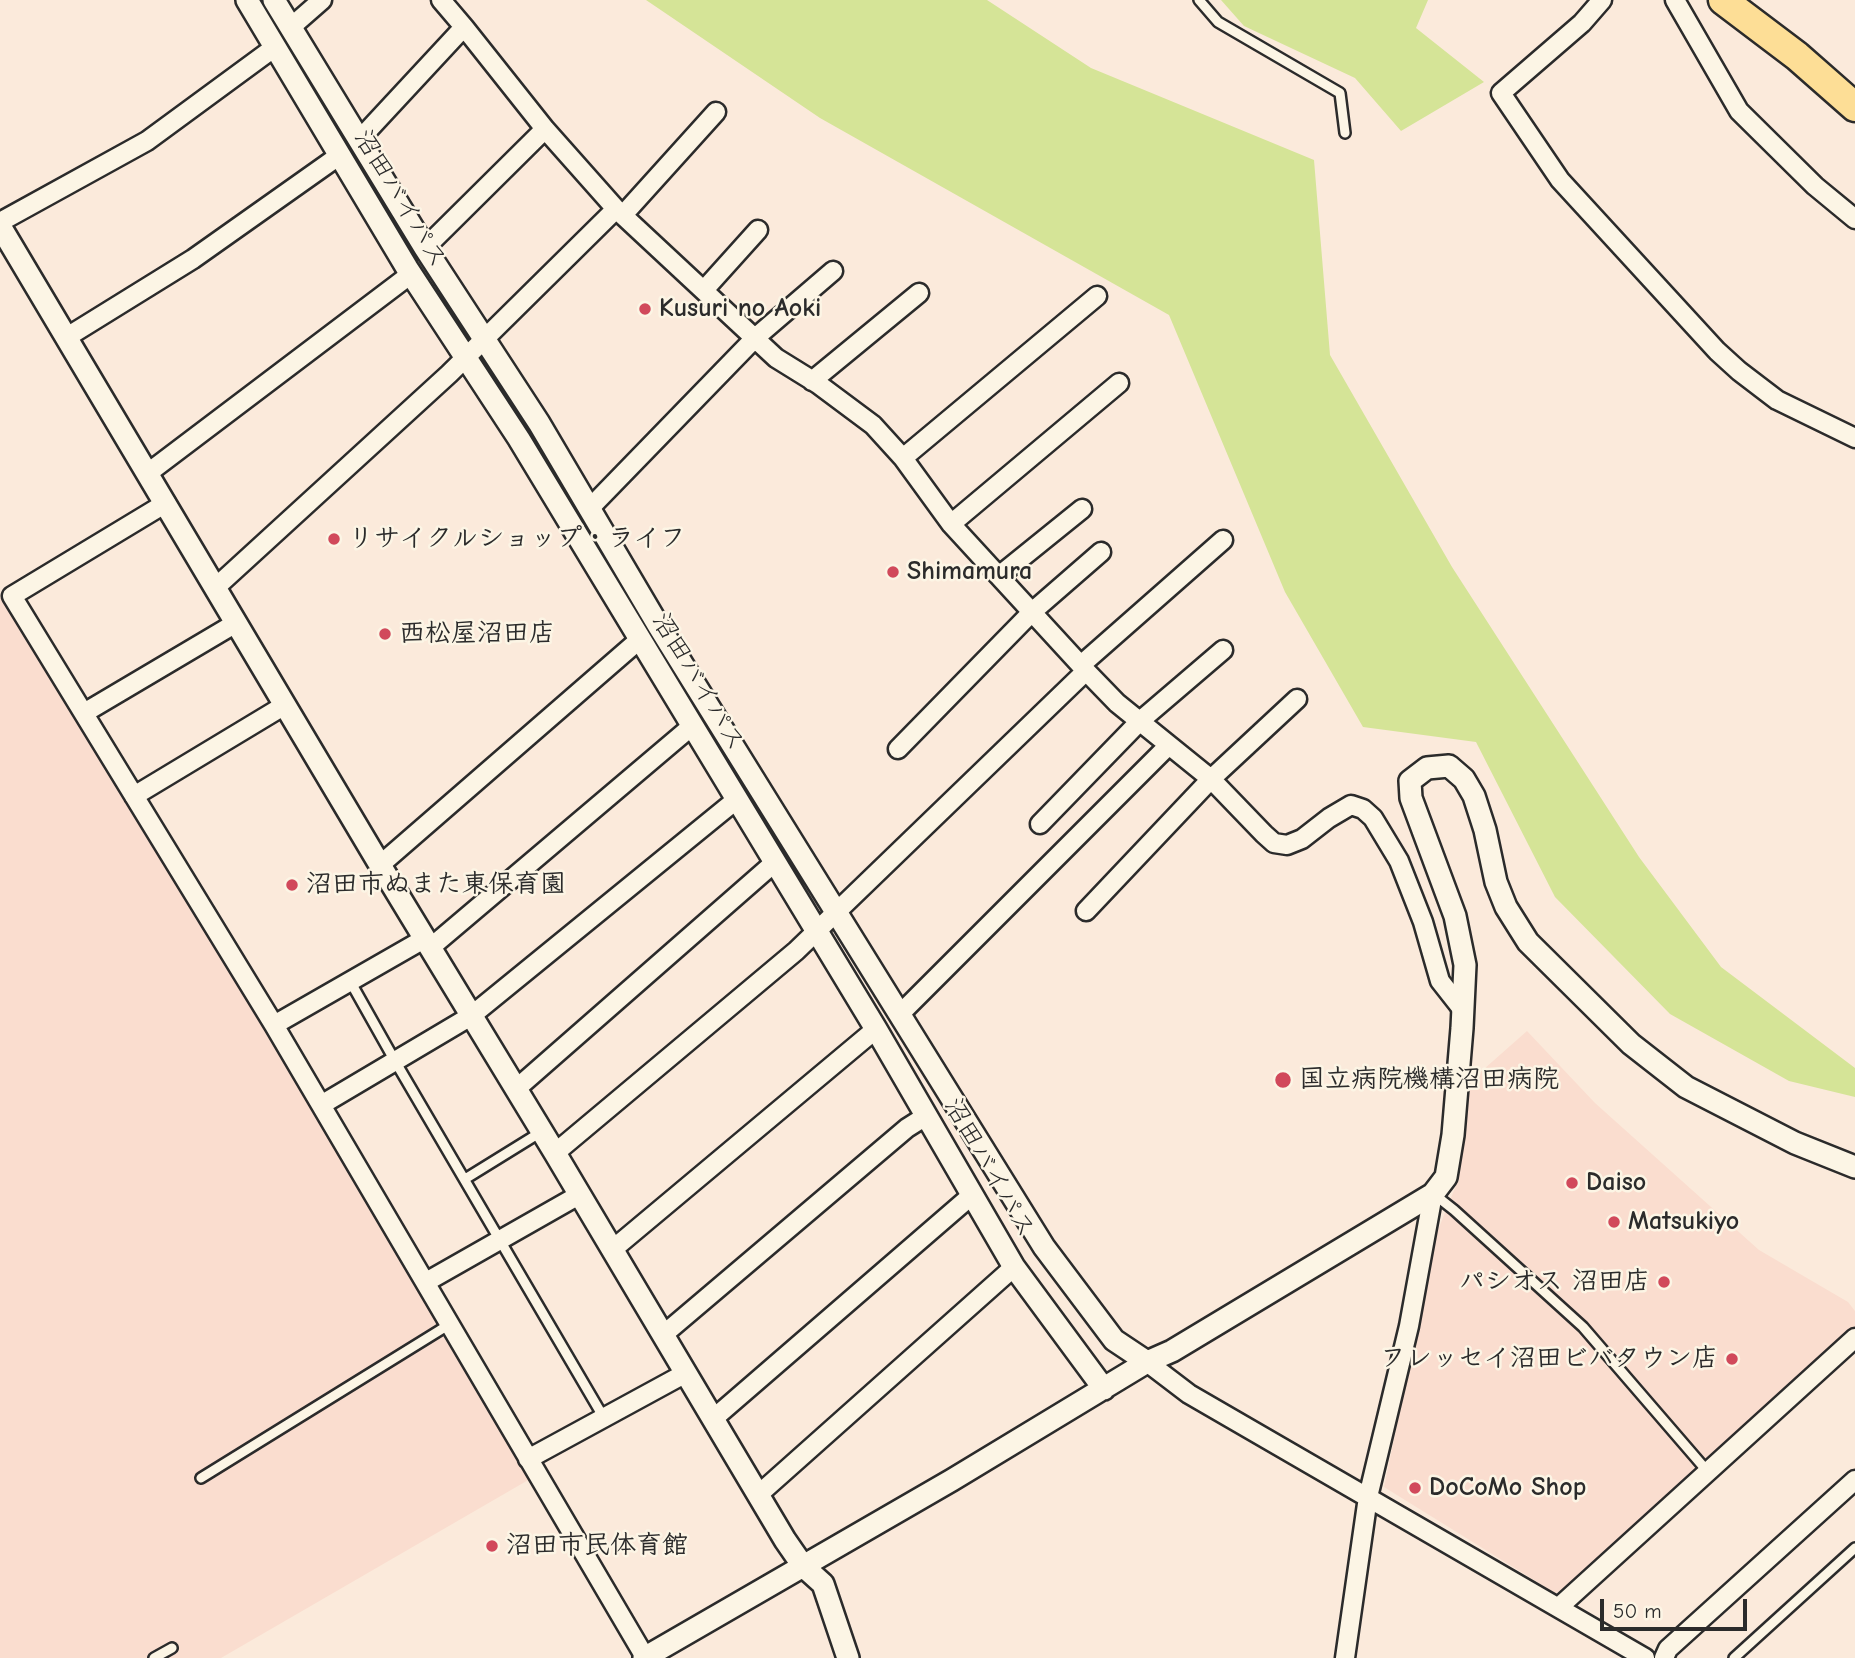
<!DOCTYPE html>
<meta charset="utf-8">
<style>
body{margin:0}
#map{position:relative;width:1855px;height:1658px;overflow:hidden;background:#fbeadb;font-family:"Comic Neue",sans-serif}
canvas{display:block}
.scale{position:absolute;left:1600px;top:1599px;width:147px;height:32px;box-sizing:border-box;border:4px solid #2b2b2b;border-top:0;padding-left:9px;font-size:21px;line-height:24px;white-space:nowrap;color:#2b2b2b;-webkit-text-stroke:5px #fcf5e5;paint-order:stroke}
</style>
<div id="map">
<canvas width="1855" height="1658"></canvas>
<div class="scale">50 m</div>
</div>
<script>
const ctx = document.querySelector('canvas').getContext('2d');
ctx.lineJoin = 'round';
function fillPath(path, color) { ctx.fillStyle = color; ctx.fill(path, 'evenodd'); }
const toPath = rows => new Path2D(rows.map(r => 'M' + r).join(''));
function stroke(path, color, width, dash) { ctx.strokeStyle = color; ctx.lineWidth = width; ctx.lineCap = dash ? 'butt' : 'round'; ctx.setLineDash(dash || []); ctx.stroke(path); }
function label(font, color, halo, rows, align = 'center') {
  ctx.font = font + ' "Comic Neue","Klee One",sans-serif'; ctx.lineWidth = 5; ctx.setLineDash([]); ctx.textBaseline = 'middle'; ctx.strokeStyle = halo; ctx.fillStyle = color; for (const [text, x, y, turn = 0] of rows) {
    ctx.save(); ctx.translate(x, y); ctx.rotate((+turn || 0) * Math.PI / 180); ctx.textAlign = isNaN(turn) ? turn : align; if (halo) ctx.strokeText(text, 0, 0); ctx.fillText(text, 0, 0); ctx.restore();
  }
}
fillPath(toPath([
 [0,597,217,945,530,1479,221,1658,0,1658],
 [1527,1031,1595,1103,1759,1250,1848,1302,1855,1311,1855,1326,1714,1456,1688,1476,1566,1590,1555,1593,1384,1487,1438,1230,1457,1183,1467,1084]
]), '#faddcf');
fillPath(toPath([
 [646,0,987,0,1091,68,1314,160,1330,355,1452,567,1639,857,1721,967,1855,1068,1855,1097,1789,1081,1670,1014,1555,897,1476,742,1363,727,1285,592,1169,315,820,118],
 [1221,0,1428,0,1416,28,1484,82,1401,131,1355,78,1244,26]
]), '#d5e497');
const service = toPath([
 [1199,0,1218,22,1340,93,1345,133],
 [350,981,395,1061,604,1418],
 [465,1179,541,1132],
 [1435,1195,1454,1210,1583,1327,1708,1472],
 [201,1478,450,1324],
 [154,1658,172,1648],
 [1734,1658,1855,1548]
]);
const minor = toPath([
 [441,0,464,27,545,129,616,209,776,358,818,384,873,425,903,458,951,524,1086,671,1117,703,1211,779,1264,834,1274,843,1287,845,1302,839,1329,818,1351,805,1363,809,1373,818,1399,861,1423,922,1440,981,1462,1009],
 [1602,0,1582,23,1501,93,1560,180,1717,351,1739,371,1777,400,1855,438],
 [1675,0,1739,111,1815,186,1855,219],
 [290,28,322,0],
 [360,139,464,27],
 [623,215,716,112],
 [0,222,147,141,275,47],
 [425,248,545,129],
 [704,290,758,230],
 [67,337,193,259,340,155],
 [812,381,919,293],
 [903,458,1097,296],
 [148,473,411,274],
 [166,503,12,596,274,1025,645,1657],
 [590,508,755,338,833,271],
 [951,524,1119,383],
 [999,576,1082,509],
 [215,588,449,374,616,209],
 [1081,665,1223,540],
 [84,713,236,623],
 [898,749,1032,612,1101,552],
 [134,796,285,705],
 [1040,824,1140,721,1223,650],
 [380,865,639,640],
 [1086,911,1211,779,1297,699],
 [430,948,692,726],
 [900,1014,1169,745],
 [274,1025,424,939],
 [516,1089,774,863],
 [321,1105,471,1016,736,800],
 [555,1153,796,951,1086,671],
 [612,1250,876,1029],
 [426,1282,579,1195],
 [663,1335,907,1128,926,1116],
 [1147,1362,1189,1394,1645,1658],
 [713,1419,972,1195],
 [528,1459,686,1373],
 [758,1495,1014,1267],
 [1559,1607,1855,1338],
 [1345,1658,1368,1497,1409,1326,1433,1194],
 [1664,1658,1668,1649,1855,1480]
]);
const tertiary = toPath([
 [247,0,407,268,519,439,876,1029,1014,1267,1104,1389],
 [274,0,425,248,539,423,658,625,1044,1247,1114,1340,1147,1362],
 [0,226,380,865,555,1153,785,1540,803,1566,823,1584,848,1658],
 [644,1658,952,1480,1147,1362,1172,1351,1433,1194,1446,1177,1453,1135,1462,1028,1465,965,1455,916,1411,798,1410,781,1427,768,1449,766,1464,779,1474,796,1485,830,1496,882,1506,907,1528,942,1631,1044,1686,1087,1795,1143,1855,1167]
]);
const primary = toPath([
 [1723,0,1797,56,1855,107]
]);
stroke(service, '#2b2b2b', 14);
stroke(minor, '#2b2b2b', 23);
stroke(tertiary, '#2b2b2b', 26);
stroke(primary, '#2b2b2b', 33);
stroke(service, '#fcf5e5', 9);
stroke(minor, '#fcf5e5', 18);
stroke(tertiary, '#fcf5e5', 21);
stroke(primary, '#fdde96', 28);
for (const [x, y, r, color] of [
 [645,309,7,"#d1495b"],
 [334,539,7,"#d1495b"],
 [893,572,7,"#d1495b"],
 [385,634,7,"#d1495b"],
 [292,885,7,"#d1495b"],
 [1283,1080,9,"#d1495b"],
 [1572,1183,7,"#d1495b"],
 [1614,1222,7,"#d1495b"],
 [1664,1282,7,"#d1495b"],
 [1732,1359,7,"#d1495b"],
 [1415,1488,7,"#d1495b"],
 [492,1546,7,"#d1495b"]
]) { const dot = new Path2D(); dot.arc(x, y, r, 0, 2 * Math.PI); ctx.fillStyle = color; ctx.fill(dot); stroke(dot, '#fcf5e5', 2.5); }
label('26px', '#2b2b2b', '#fcf5e5', [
 ["沼田バイパス",400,199,59],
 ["沼田バイパス",698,682,59],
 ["沼田バイパス",989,1168,60]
]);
label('bold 26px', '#2b2b2b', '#fcf5e5', [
 ["Kusuri no Aoki",659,309],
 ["リサイクルショップ・ライフ",348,539],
 ["Shimamura",907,572],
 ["西松屋沼田店",399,634],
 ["沼田市ぬまた東保育園",306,885],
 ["国立病院機構沼田病院",1299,1080],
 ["Daiso",1586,1183],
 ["Matsukiyo",1628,1222],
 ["パシオス 沼田店",1650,1282,"right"],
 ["フレッセイ沼田ビバタウン店",1718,1359,"right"],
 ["DoCoMo Shop",1429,1488],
 ["沼田市民体育館",506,1546]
], 'left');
</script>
